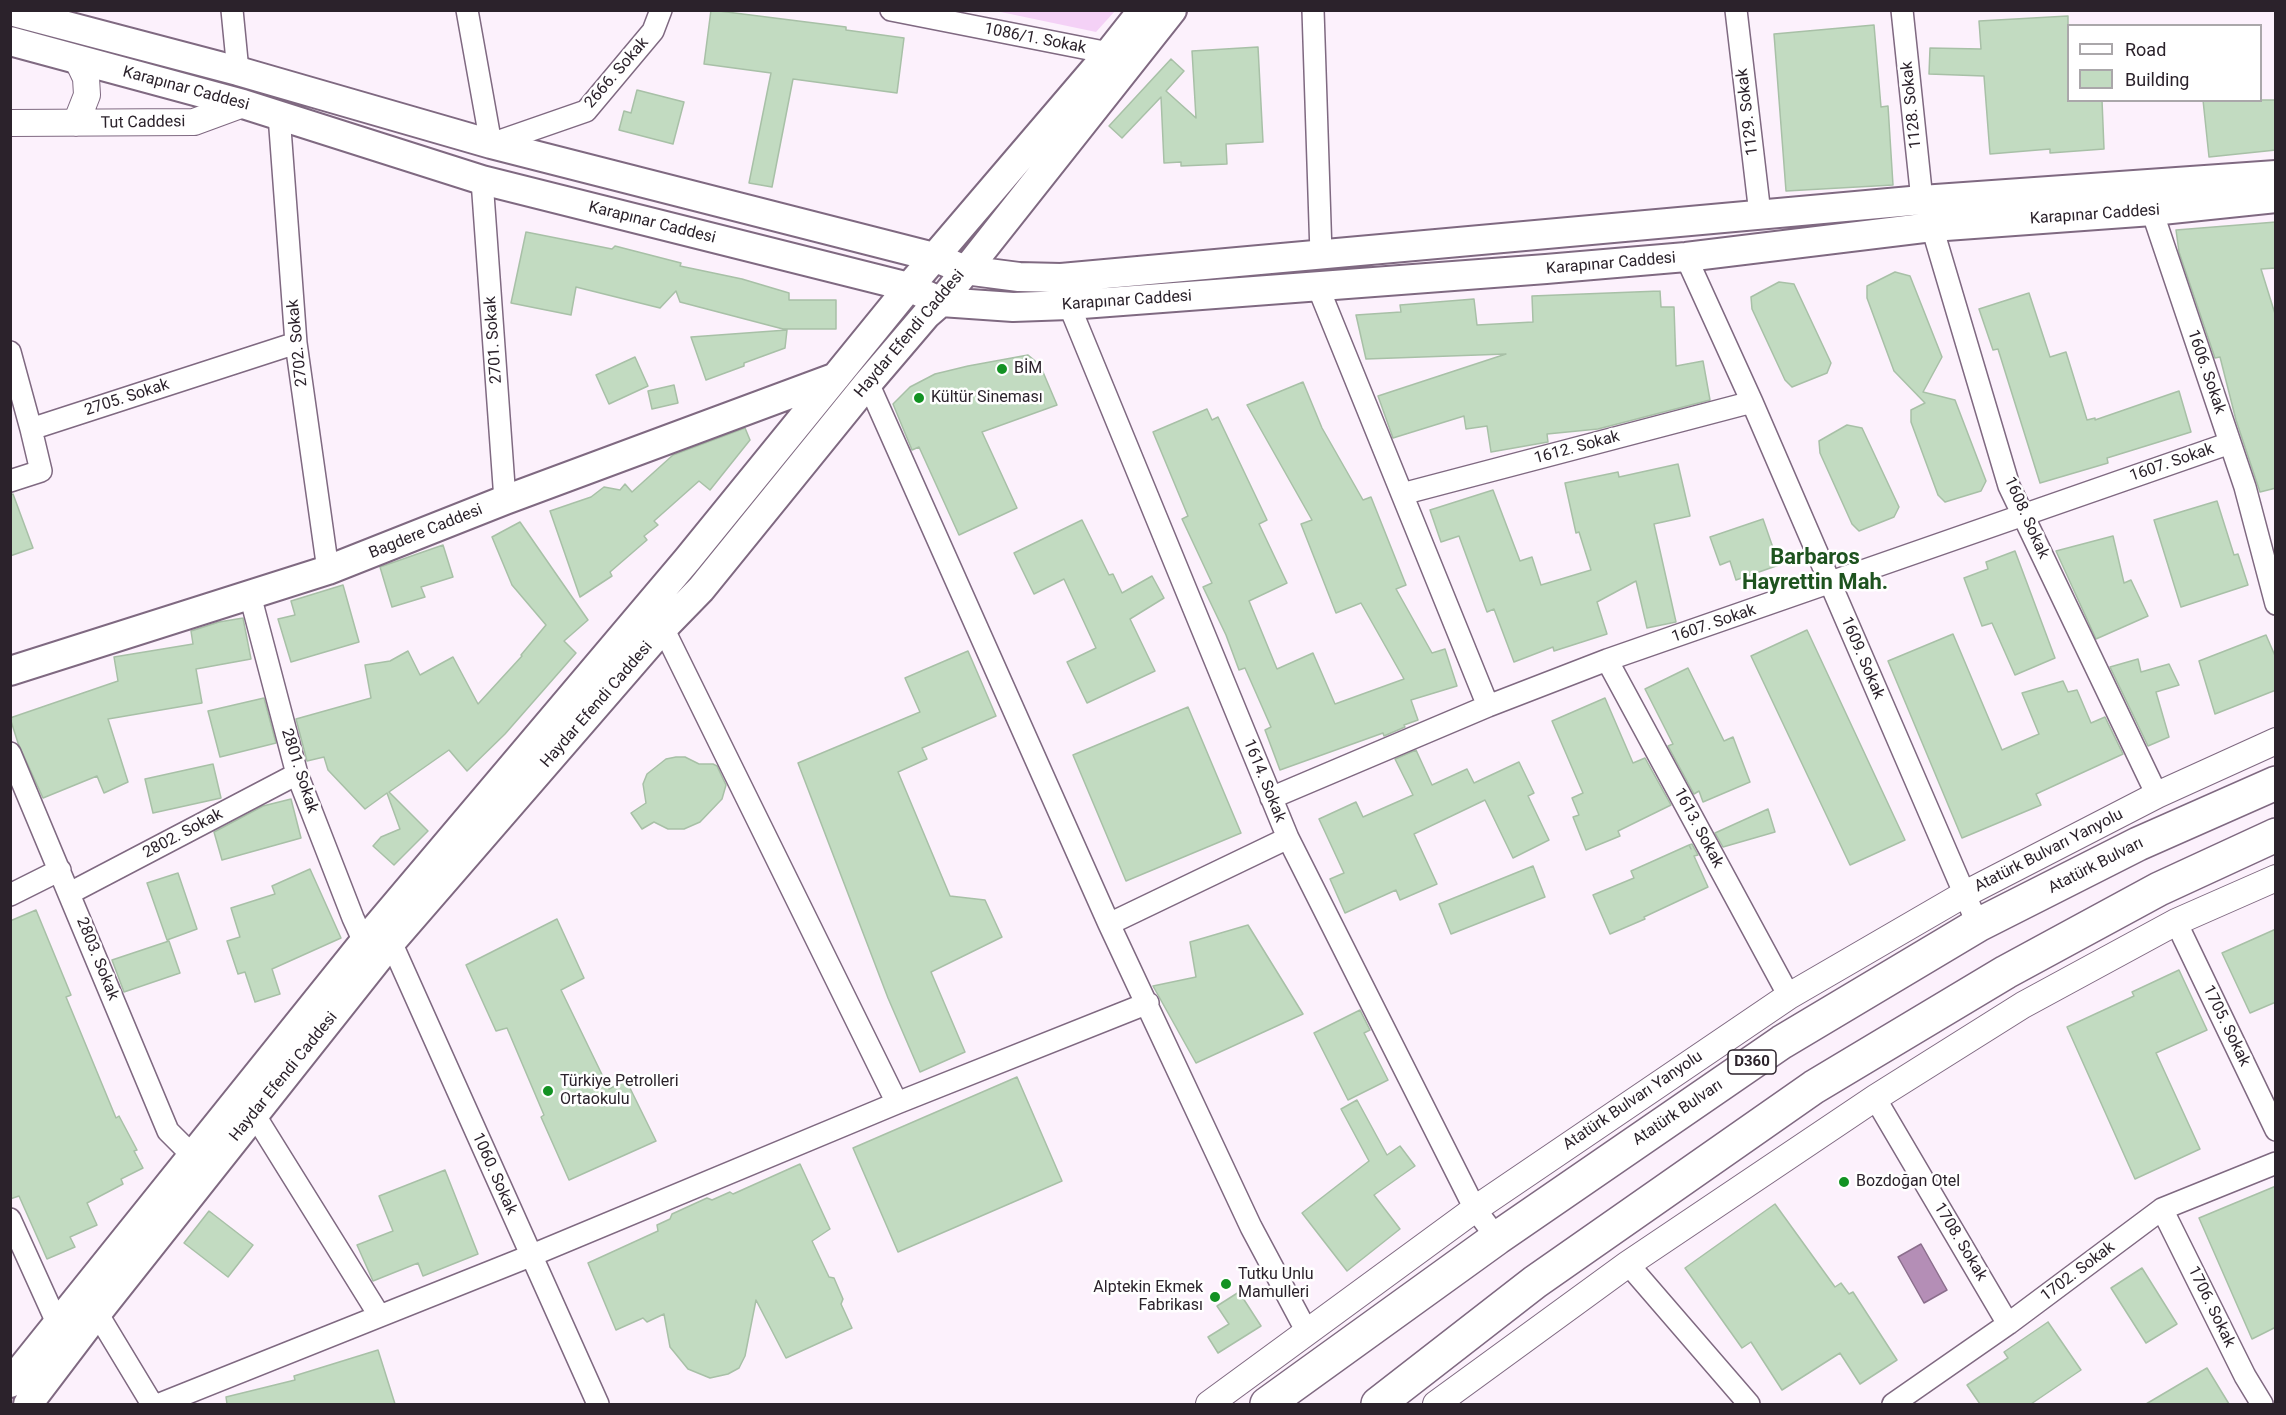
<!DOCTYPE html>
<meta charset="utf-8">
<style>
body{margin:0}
#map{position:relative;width:2286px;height:1415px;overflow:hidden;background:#fcf1fc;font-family:Roboto,sans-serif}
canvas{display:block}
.frame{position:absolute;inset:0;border:12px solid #2b222b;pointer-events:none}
.legend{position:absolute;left:2067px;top:24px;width:195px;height:78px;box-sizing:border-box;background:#fff;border:2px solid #aaa7aa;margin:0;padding:8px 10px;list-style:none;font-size:18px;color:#2b222b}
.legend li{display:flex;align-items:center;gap:12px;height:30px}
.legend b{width:30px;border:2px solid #aaa7aa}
</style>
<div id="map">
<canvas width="2286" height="1415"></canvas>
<div class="frame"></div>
<ul class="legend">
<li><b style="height:8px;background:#fff"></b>Road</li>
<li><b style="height:16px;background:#c2dbc1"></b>Building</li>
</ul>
</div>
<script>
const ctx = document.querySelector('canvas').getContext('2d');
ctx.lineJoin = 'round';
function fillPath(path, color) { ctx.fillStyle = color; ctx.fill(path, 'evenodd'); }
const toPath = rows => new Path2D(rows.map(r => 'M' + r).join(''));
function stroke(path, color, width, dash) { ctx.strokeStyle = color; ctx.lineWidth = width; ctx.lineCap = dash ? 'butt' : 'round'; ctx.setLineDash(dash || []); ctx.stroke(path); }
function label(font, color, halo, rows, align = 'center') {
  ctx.font = font + ' Roboto,sans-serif'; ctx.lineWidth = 5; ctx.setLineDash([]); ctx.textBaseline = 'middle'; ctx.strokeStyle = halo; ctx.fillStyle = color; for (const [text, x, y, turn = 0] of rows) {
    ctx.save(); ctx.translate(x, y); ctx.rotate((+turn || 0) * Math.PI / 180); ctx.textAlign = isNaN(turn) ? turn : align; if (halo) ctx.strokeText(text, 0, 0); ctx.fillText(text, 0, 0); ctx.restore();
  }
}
fillPath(toPath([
 [996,11,1115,11,1096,32]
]), '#f4d1f6');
const water = toPath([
 [1921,1244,1947,1290,1924,1303,1898,1257,1921,1244]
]);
fillPath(water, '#b48eb6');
stroke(water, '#8b6e8c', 1.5);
const building = toPath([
 [711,10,846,27,846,30,904,38,897,93,793,79,772,187,749,183,771,73,704,64,711,10],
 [2068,16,2068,100,2102,100,2104,149,2050,153,2050,149,1990,154,1984,76,1929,74,1930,48,1981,49,1979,21,2068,16],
 [1874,25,1881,107,1888,106,1893,185,1786,191,1774,34,1874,25],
 [1258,47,1263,142,1226,144,1227,164,1181,166,1181,162,1164,163,1161,97,1122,138,1109,126,1171,59,1184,71,1166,91,1196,118,1192,51,1258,47],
 [637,90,684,102,673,144,619,130,624,111,631,113,637,90],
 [2203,100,2276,100,2276,150,2209,157,2203,100],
 [2276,222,2276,268,2261,269,2276,317,2276,488,2260,492,2236,420,2220,357,2215,358,2179,252,2176,230,2276,222],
 [526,232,612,249,615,246,681,263,680,266,742,279,789,293,789,300,836,300,836,329,783,329,680,302,676,291,660,308,576,287,571,315,511,303,526,232],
 [1895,272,1910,276,1942,357,1923,392,1955,400,1986,481,1981,491,1945,502,1938,495,1911,422,1911,410,1925,403,1894,371,1867,298,1867,286,1895,272],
 [1779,282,1794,284,1831,363,1827,373,1792,387,1785,380,1752,309,1751,297,1779,282],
 [1660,291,1661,307,1674,307,1676,366,1703,361,1710,400,1598,429,1547,434,1548,442,1491,452,1487,426,1466,429,1464,416,1393,438,1378,396,1506,354,1366,359,1356,315,1401,312,1400,305,1474,299,1477,325,1533,322,1532,296,1660,291],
 [2029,293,2050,357,2066,352,2087,420,2095,418,2095,420,2179,391,2191,432,2107,458,2108,463,2040,483,1998,349,1993,350,1979,309,2029,293],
 [787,330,785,348,744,363,744,366,706,380,691,337,787,330],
 [1028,355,1040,365,1057,405,982,432,1017,508,959,535,919,447,912,450,893,404,910,387,935,374,968,366,1028,355],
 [635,357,648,386,609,404,596,375,635,357],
 [1303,382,1322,428,1363,500,1371,497,1406,585,1396,589,1432,653,1445,649,1457,686,1411,700,1418,720,1404,725,1405,727,1384,736,1383,733,1280,770,1265,730,1271,727,1245,668,1239,670,1226,635,1203,587,1212,583,1182,519,1188,516,1153,432,1207,409,1212,420,1218,417,1267,520,1259,524,1287,583,1249,601,1277,669,1313,653,1335,704,1404,679,1361,603,1336,613,1301,524,1312,520,1247,405,1303,382],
 [674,385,678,403,652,409,648,391,674,385],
 [1847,425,1862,428,1899,507,1894,517,1859,531,1852,524,1820,453,1819,441,1847,425],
 [745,428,750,440,710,490,699,481,654,521,658,525,644,536,647,540,610,572,612,576,580,597,550,511,591,497,604,487,620,490,625,484,632,492,673,455,745,428],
 [1678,464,1690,516,1654,524,1676,622,1647,628,1636,581,1597,602,1607,634,1554,651,1553,647,1514,662,1494,609,1487,612,1459,536,1441,542,1430,510,1493,490,1520,561,1532,557,1541,585,1591,570,1579,532,1576,533,1565,483,1618,472,1619,477,1678,464],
 [13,494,33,548,10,556,10,495,13,494],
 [2217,501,2234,555,2238,554,2248,585,2181,607,2154,520,2217,501],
 [1763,519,1779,565,1736,580,1730,561,1720,565,1710,537,1763,519],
 [1082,520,1109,575,1113,574,1122,593,1152,576,1164,598,1130,619,1155,671,1087,703,1067,662,1096,648,1064,579,1034,594,1014,553,1082,520],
 [520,522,588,620,564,641,576,653,505,734,467,771,449,750,389,792,428,831,394,865,373,846,381,837,400,829,387,793,365,809,328,770,324,757,307,761,296,719,371,698,365,665,390,661,408,651,420,675,453,657,478,704,522,656,521,655,546,625,512,585,492,537,520,522],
 [2113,536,2124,583,2131,580,2148,616,2096,639,2056,551,2113,536],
 [443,545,453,577,421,587,425,597,392,607,380,567,443,545],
 [2015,551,2055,658,2015,675,1992,623,1982,626,1964,578,1988,569,1986,562,2015,551],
 [343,585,359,642,291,662,278,619,295,615,291,601,343,585],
 [243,618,251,659,196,669,202,703,108,719,128,782,104,793,97,776,43,798,18,743,10,718,118,681,114,657,193,644,191,631,219,622,243,618],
 [1807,630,1905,840,1850,865,1751,656,1807,630],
 [1953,634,2002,750,2039,734,2022,693,2063,681,2068,692,2077,690,2091,723,2105,717,2123,754,2036,794,2041,805,1962,838,1888,661,1953,634],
 [2266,635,2276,658,2276,690,2215,714,2199,661,2266,635],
 [968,651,996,716,922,748,927,759,898,772,950,896,985,900,1002,937,931,972,965,1052,920,1072,888,998,798,763,920,712,905,678,968,651],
 [2138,659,2141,672,2169,664,2179,685,2156,692,2169,737,2148,746,2110,667,2138,659],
 [1688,668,1724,741,1733,737,1750,782,1703,802,1699,791,1694,794,1668,746,1673,744,1645,689,1688,668],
 [264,698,276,743,220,757,208,711,264,698],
 [1605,698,1633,763,1645,758,1671,805,1618,831,1620,836,1586,850,1573,817,1579,815,1572,798,1583,793,1552,721,1605,698],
 [1188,707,1241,833,1126,881,1073,755,1188,707],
 [1416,750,1432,785,1467,769,1474,783,1519,762,1534,793,1528,796,1549,840,1513,858,1485,800,1414,834,1437,884,1400,900,1396,890,1345,913,1330,879,1344,873,1319,819,1356,802,1363,817,1413,795,1395,759,1416,750],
 [676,757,685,757,699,764,713,764,717,766,726,785,722,799,700,822,684,829,668,829,654,822,642,829,631,813,646,803,643,784,647,774,666,759,676,757],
 [213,764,221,798,153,813,145,779,213,764],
 [291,799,301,838,222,860,214,832,263,806,291,799],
 [1768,809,1775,832,1723,847,1715,833,1768,809],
 [1692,844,1698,855,1694,856,1708,887,1644,917,1645,919,1610,934,1593,895,1634,878,1631,871,1689,845,1691,849,1689,845,1692,844],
 [1533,866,1545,897,1451,934,1439,904,1533,866],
 [310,869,341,938,272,969,280,994,255,1002,245,972,238,974,227,941,240,937,231,908,275,894,272,886,310,869],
 [178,873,197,929,167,940,147,883,178,873],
 [36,910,71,995,66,997,116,1118,119,1116,137,1150,134,1151,143,1168,121,1179,123,1184,87,1203,97,1225,70,1237,75,1247,47,1259,19,1196,10,1199,10,921,36,910],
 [557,919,584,978,561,990,609,1089,626,1080,656,1141,569,1180,541,1117,544,1115,507,1028,496,1031,466,965,557,919],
 [1248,925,1303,1014,1196,1063,1153,986,1196,977,1190,942,1248,925],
 [2276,929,2276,1002,2250,1013,2222,953,2276,929],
 [169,941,180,973,124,992,112,960,169,941],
 [2179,970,2207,1030,2156,1053,2200,1149,2135,1179,2067,1027,2134,996,2132,992,2179,970],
 [1360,1010,1370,1030,1364,1033,1388,1080,1348,1100,1314,1033,1360,1010],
 [1017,1077,1062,1181,898,1252,853,1148,1017,1077],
 [1357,1100,1387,1155,1400,1146,1415,1166,1374,1195,1400,1229,1347,1271,1302,1213,1369,1161,1341,1109,1357,1100],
 [800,1164,830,1229,812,1241,829,1277,834,1278,843,1299,841,1304,852,1328,786,1358,756,1300,745,1356,739,1368,728,1374,710,1378,688,1369,670,1347,664,1314,647,1322,643,1318,616,1330,588,1263,658,1231,657,1225,670,1219,672,1214,707,1198,712,1200,730,1192,733,1194,800,1164],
 [445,1170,478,1254,423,1276,418,1263,373,1281,357,1245,393,1231,379,1196,445,1170],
 [2276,1186,2276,1327,2252,1339,2199,1218,2276,1186],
 [1775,1204,1835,1287,1841,1283,1849,1294,1853,1292,1897,1360,1860,1384,1840,1353,1782,1390,1751,1342,1742,1348,1685,1268,1775,1204],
 [209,1211,253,1245,228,1277,184,1243,209,1211],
 [2142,1268,2177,1324,2146,1343,2111,1288,2142,1268],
 [1239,1292,1261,1326,1218,1353,1208,1337,1229,1324,1217,1306,1239,1292],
 [2048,1322,2081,1370,2031,1404,1980,1404,1967,1385,2008,1358,2004,1352,2048,1322],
 [378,1350,395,1404,227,1404,226,1397,295,1380,294,1376,378,1350],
 [2207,1368,2229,1404,2146,1404,2207,1368]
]);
fillPath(building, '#c2dbc1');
stroke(building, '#a8c0a7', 1.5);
const minor = toPath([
 [232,10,238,71],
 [467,10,491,144,586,111,653,31,661,10],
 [891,10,1109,53],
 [1313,10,1321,254],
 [1736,10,1760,214],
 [1902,10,1922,200],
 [279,115,296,343,328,570],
 [482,180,505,500],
 [2152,211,2245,487,2276,604],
 [1932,227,2009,486,2157,795],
 [1686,257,1752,402,1978,925],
 [1318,287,1488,706],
 [1069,305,1288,838,1475,1209,1497,1238],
 [10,352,31,429],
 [868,383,1109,924,1251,1227,1307,1332],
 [10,481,41,471,31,429,296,343],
 [1402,494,1752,402],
 [250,595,297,774,353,918,364,942],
 [663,628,897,1103],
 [1607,660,1789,996],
 [10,753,168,1131,194,1157],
 [1271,798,1488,706,1607,660,2230,443],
 [70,893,297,774],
 [10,895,60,870],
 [2176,922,2276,1130],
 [1109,924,1288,838],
 [391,942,598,1404],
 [1875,1098,2008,1324],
 [254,1114,379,1315],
 [2162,1209,2245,1376,2262,1404],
 [10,1219,58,1325],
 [1628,1264,1749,1404],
 [97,1313,152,1404],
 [160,1404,530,1256,897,1103,1148,1003],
 [1893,1404,2008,1324,2162,1209,2276,1163]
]);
const tertiary = toPath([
 [10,123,194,122,243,104],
 [76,123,87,95,86,78,77,59],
 [1209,1404,1475,1209,1789,996,1963,895,2157,795,2276,741],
 [1436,1404,1628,1264,1875,1098,2023,1005,2176,922,2276,878]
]);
const secondary = toPath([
 [10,11,238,71,491,144,934,257,965,270,1019,277,1061,278,1922,200,2276,175],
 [10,41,243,104,482,180,909,287,941,302,1013,307,1069,305,1546,269,1686,257,1932,227,2152,211,2276,198],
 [10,671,328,570,505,500,836,377],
 [10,1383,364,942,687,560,909,287,1109,53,1143,10],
 [28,1404,97,1313,391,942,663,628,701,589,868,383,926,315,941,302,1172,10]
]);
const trunk = toPath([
 [1267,1404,1497,1238,1782,1042,1978,925,2138,844,2276,783],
 [1378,1404,1535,1282,1814,1087,2006,972,2159,889,2276,835]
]);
stroke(minor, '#7f6981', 24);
stroke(tertiary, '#7f6981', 28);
stroke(secondary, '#7f6981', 32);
stroke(trunk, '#7f6981', 36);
stroke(minor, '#fff', 21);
stroke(tertiary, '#fff', 26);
stroke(secondary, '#fff', 28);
stroke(trunk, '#fff', 33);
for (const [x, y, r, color] of [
 [1002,369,6,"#139223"],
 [919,398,6,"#139223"],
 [548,1091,6,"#139223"],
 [1844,1182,6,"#139223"],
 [1226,1284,6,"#139223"],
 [1215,1297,6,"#139223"]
]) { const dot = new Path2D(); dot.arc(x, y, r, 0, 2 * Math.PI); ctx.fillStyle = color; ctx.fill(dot); stroke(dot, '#fff', 2); }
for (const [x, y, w] of [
 [1752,1062,48]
]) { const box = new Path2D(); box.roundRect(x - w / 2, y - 12, w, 24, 4.5); ctx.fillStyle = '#fff'; ctx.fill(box); stroke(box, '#2b222b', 1.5); }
label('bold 15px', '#2b222b', null, [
 ["D360",1752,1062]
]);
label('16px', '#2b222b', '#fff', [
 ["1086/1. Sokak",1035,39,11],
 ["2666. Sokak",617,73,-49],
 ["Karapınar Caddesi",186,89,15],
 ["1128. Sokak",1912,105,-96],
 ["1129. Sokak",1748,112,-97],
 ["Tut Caddesi",143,123,-1],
 ["Karapınar Caddesi",2095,215,-4],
 ["Karapınar Caddesi",652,223,14],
 ["Karapınar Caddesi",1611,264,-5],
 ["Karapınar Caddesi",1127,301,-4],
 ["Haydar Efendi Caddesi",910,334,-50],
 ["2701. Sokak",494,340,-94],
 ["2702. Sokak",298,343,-96],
 ["1606. Sokak",2206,372,71],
 ["2705. Sokak",127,398,-18],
 ["1612. Sokak",1577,448,-15],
 ["1607. Sokak",2172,463,-19],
 ["1608. Sokak",2026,518,66],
 ["Bagdere Caddesi",426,532,-22],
 ["1607. Sokak",1714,624,-19],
 ["1609. Sokak",1862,658,67],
 ["Haydar Efendi Caddesi",597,705,-49],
 ["2801. Sokak",299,771,72],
 ["1614. Sokak",1264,781,68],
 ["1613. Sokak",1698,828,62],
 ["2802. Sokak",183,834,-28],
 ["Atatürk Bulvarı Yanyolu",2049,851,-27],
 ["Atatürk Bulvarı",2096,866,-27],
 ["2803. Sokak",97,959,68],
 ["1705. Sokak",2226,1026,64],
 ["Haydar Efendi Caddesi",284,1077,-51],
 ["Atatürk Bulvarı Yanyolu",1633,1101,-34],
 ["Atatürk Bulvarı",1678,1113,-34],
 ["1060. Sokak",494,1174,66],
 ["1708. Sokak",1960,1242,59],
 ["1702. Sokak",2078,1272,-37],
 ["1706. Sokak",2211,1307,64]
]);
label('16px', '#2b222b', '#fff', [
 ["BİM",1014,369],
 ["Kültür Sineması",931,398],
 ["Türkiye Petrolleri",560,1082],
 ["Ortaokulu",560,1100],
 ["Bozdoğan Otel",1856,1182],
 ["Tutku Unlu",1238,1275],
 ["Mamulleri",1238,1293],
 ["Alptekin Ekmek",1203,1288,"right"],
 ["Fabrikası",1203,1306,"right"]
], 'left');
label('bold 22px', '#1e531f', '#fff', [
 ["Barbaros",1815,558],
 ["Hayrettin Mah.",1815,583]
]);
</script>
